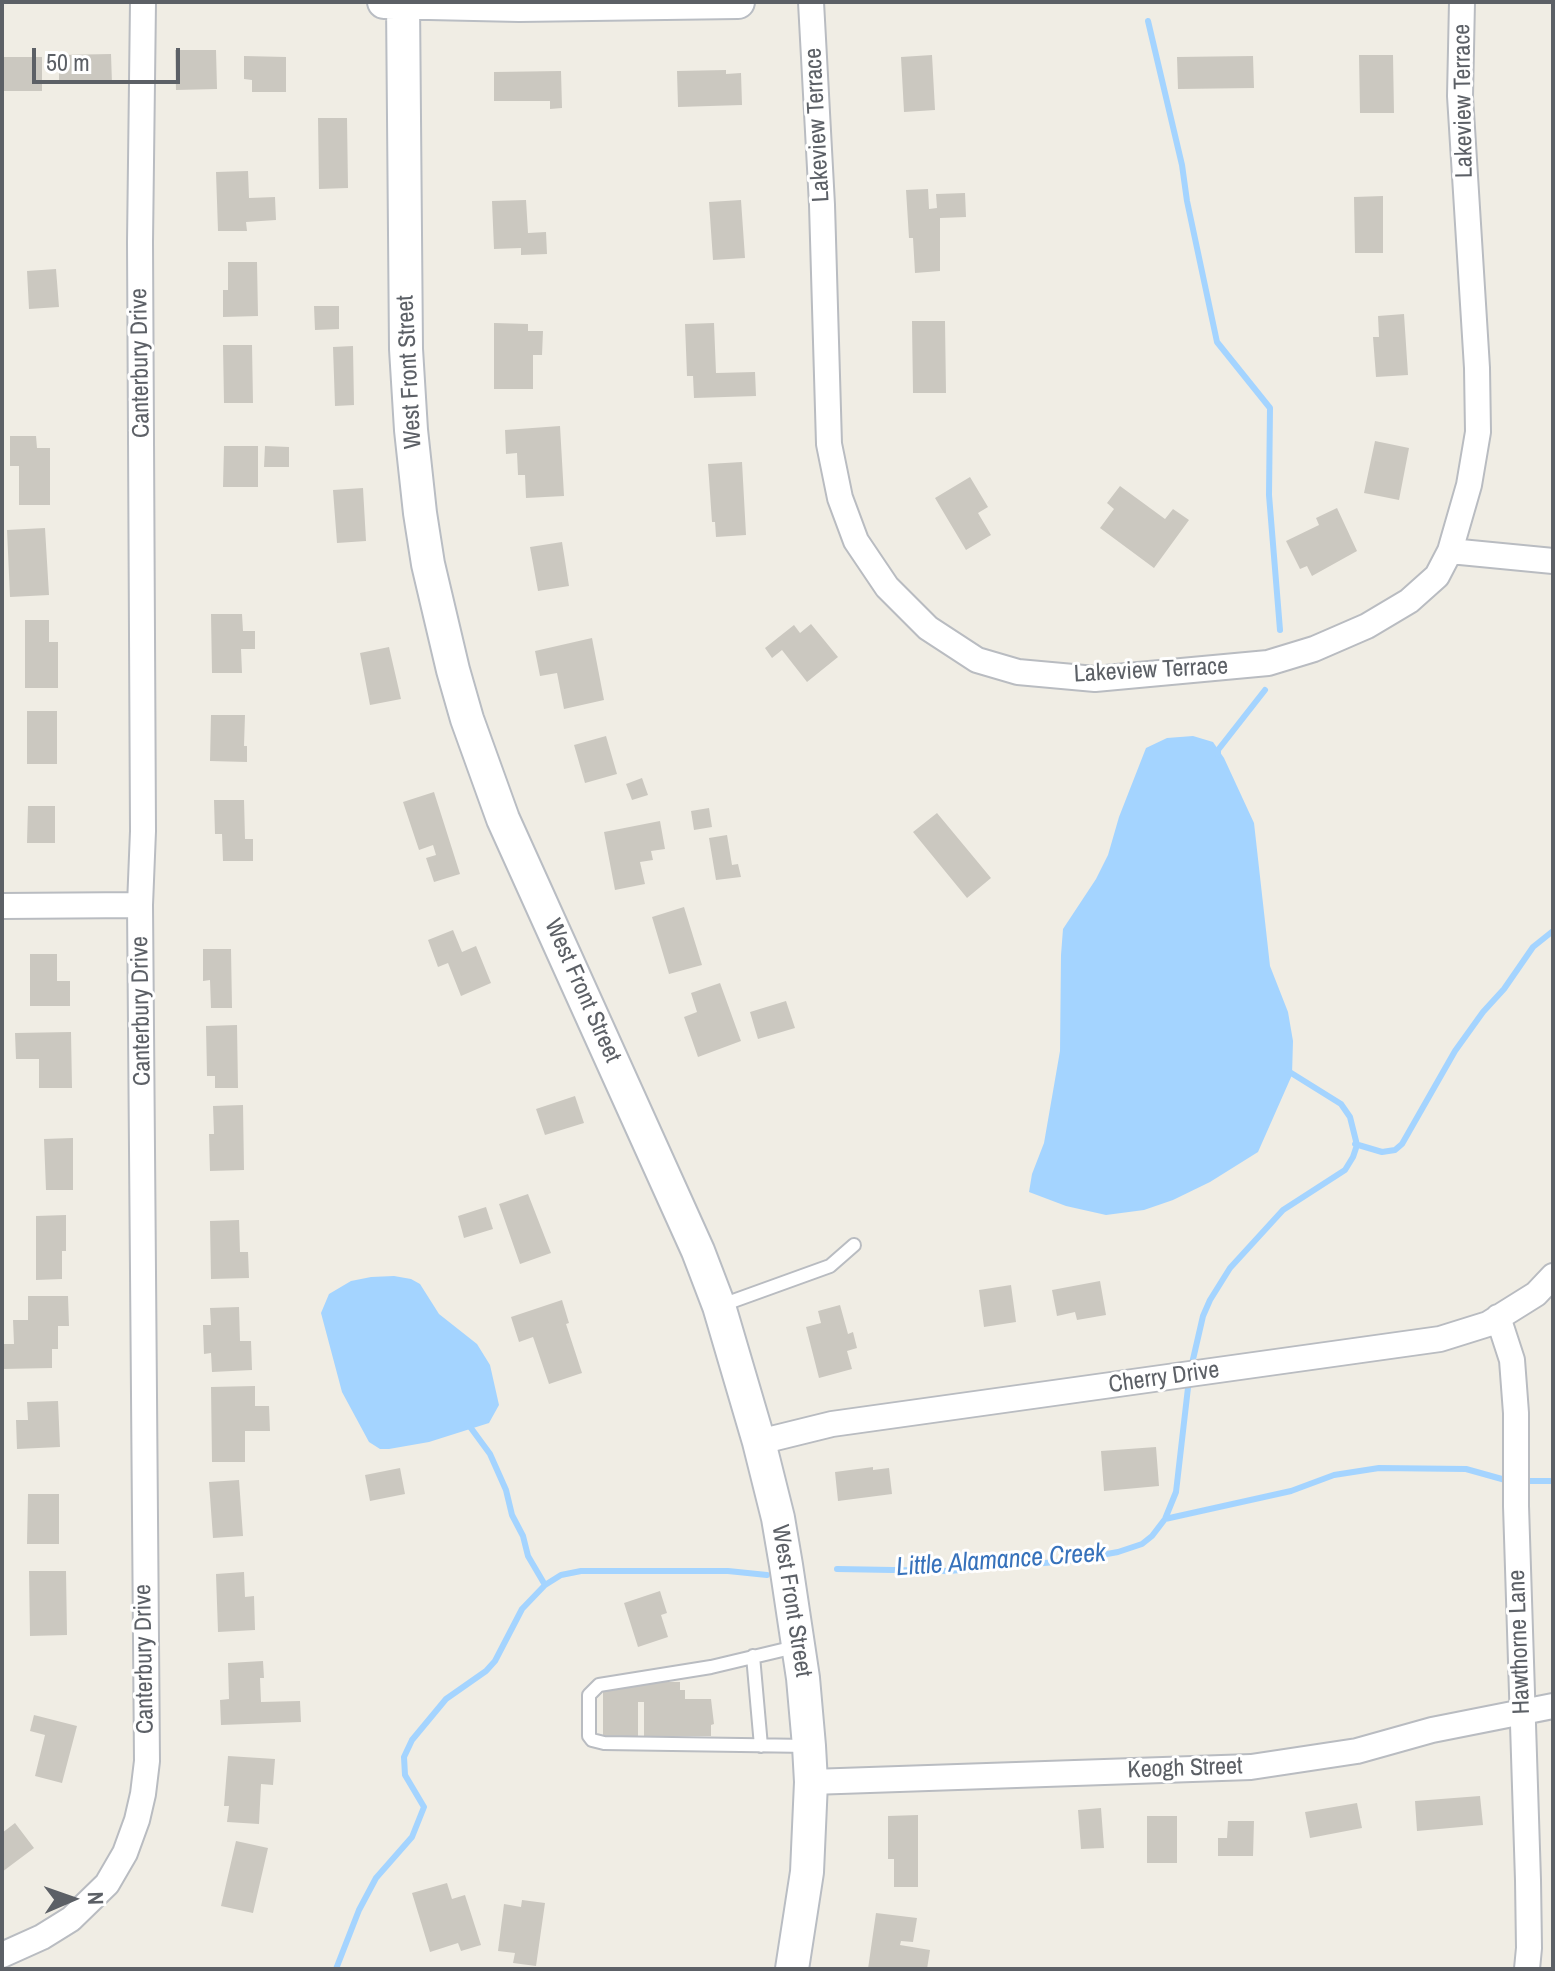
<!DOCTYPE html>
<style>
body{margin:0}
#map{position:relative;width:1555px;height:1971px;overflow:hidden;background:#f0ede4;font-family:"Archivo Narrow",sans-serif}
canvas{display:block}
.frame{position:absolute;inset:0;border:4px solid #5c6066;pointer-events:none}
.north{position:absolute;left:32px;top:1859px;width:80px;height:80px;-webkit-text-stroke:6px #fff;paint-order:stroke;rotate:88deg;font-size:22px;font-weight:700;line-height:32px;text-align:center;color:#5c6066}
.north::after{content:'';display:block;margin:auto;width:28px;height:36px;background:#5c6066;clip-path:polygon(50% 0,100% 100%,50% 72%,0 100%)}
.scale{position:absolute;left:32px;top:48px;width:148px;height:36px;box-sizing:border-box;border:4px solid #5c6066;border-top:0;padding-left:10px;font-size:24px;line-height:28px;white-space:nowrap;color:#5c6066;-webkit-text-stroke:6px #fff;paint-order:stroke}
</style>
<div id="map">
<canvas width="1555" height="1971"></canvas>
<div class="frame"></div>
<div class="north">N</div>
<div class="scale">50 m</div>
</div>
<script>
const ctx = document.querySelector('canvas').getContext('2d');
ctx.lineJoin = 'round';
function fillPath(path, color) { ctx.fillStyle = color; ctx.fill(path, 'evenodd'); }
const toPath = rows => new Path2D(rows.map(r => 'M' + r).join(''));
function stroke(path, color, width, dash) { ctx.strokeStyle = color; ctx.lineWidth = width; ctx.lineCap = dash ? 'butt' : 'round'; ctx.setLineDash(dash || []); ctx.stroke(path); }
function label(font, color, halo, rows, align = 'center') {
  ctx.font = font + ' "Archivo Narrow",sans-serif'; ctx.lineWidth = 6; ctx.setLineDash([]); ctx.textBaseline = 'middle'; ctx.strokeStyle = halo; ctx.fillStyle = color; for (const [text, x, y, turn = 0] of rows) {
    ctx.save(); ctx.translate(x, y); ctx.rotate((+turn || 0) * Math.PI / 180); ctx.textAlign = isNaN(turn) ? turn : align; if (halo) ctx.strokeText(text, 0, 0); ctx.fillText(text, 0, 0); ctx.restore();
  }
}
fillPath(toPath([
 [1193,736,1213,742,1224,758,1254,823,1270,966,1288,1012,1293,1041,1292,1075,1258,1152,1210,1182,1173,1200,1144,1210,1106,1215,1066,1206,1029,1192,1032,1174,1044,1143,1060,1051,1061,955,1063,929,1096,879,1108,855,1119,817,1146,748,1167,738],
 [394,1276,411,1279,420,1284,439,1314,477,1344,490,1365,499,1405,489,1423,429,1442,389,1449,380,1449,369,1442,342,1392,321,1313,329,1294,351,1281,371,1277]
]), '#a4d4ff');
stroke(toPath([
 [1148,21,1182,165,1187,201,1217,342,1270,408,1269,495,1280,630],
 [1218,755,1218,750,1265,690],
 [1355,1144,1382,1152,1395,1150,1402,1144,1455,1051,1483,1012,1504,989,1533,947,1553,931],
 [1191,1368,1203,1316,1210,1300,1230,1268,1283,1210,1345,1170,1353,1157,1357,1145,1350,1117,1341,1104,1288,1071],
 [468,1424,490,1454,506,1490,512,1515,523,1536,528,1556,545,1585],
 [1520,1481,1553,1481],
 [1165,1519,1291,1491,1334,1475,1379,1468,1466,1469,1509,1481],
 [837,1569,948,1571,1068,1561,1118,1552,1142,1544,1152,1536,1165,1519,1176,1492,1189,1379],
 [336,1969,359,1910,376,1878,412,1837,424,1807,405,1775,404,1757,412,1740,446,1699,486,1671,495,1661,522,1609,545,1585,561,1575,581,1571,728,1571,767,1575]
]), '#a4d4ff', 6);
fillPath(toPath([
 [175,50,216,50,217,89,176,90],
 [111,54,112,84,59,84,59,55],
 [932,55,935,110,904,112,901,57],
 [1359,55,1393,55,1394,113,1360,113],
 [244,56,286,57,286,92,252,92,252,80,244,79],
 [1253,56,1254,88,1178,89,1177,57],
 [2,57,42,57,42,91,2,91],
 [726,70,726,74,741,73,742,105,678,107,677,71],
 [561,71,562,108,550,109,550,101,494,101,494,72],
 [318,118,347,118,348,188,319,189],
 [248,171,249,198,275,197,276,220,246,222,247,231,218,231,216,172],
 [928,189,929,209,937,208,936,194,965,193,966,217,940,218,940,271,915,273,913,238,909,238,906,190],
 [1383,196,1383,253,1355,253,1354,197],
 [526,200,528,233,546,232,547,254,521,255,521,248,494,249,492,201],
 [741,200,745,258,713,260,709,202],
 [228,262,257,262,258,316,223,317,223,290,228,290],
 [56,269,59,307,29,309,27,271],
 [314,306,339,306,339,329,315,330],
 [1404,314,1408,375,1376,377,1373,337,1379,337,1378,316],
 [912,321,945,321,946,393,913,393],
 [494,323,528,324,528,331,543,331,542,355,533,355,533,389,494,389],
 [714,323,716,373,755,372,756,396,694,398,693,376,687,376,685,324],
 [223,345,252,345,253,403,224,403],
 [353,346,354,405,335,406,333,347],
 [560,426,564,496,526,498,525,475,518,475,517,453,506,454,505,430],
 [10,436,36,436,37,448,50,448,50,505,19,505,19,466,10,466],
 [1375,441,1409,448,1399,500,1364,493],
 [224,446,258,446,258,487,223,487],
 [265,446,289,447,289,467,264,467],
 [742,462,746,535,716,537,715,522,712,522,708,464],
 [970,477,988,507,978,513,991,535,966,550,935,498],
 [1120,486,1165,519,1173,509,1189,520,1154,568,1100,528,1114,509,1107,503],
 [363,488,366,541,337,543,333,490],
 [1337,508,1357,551,1312,576,1307,566,1300,569,1286,541,1319,525,1316,518],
 [45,528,49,595,10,597,7,530],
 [562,542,569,586,538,591,530,547],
 [211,614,242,614,243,631,255,631,255,649,241,649,242,673,212,673],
 [25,620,49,620,49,642,58,642,58,688,25,688],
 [811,624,838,657,807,682,782,650,772,658,765,648,794,625,800,633],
 [592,638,604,700,564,709,557,673,540,676,535,651],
 [389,647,401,699,370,705,360,653],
 [27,711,57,711,57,764,27,764],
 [211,715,245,715,244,746,247,746,247,762,210,761],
 [606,736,617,774,585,783,574,745],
 [642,778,648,795,632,800,626,784],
 [434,792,460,874,434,882,426,858,436,855,433,845,419,850,403,802],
 [214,800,244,800,245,839,253,839,253,861,223,861,222,834,215,834],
 [28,806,55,806,55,843,27,843],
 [709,808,712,827,694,830,691,811],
 [937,813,991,878,967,898,913,832],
 [660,821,665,849,651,851,653,860,640,862,645,884,615,890,604,832],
 [727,835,732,865,738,864,741,877,716,880,709,838],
 [684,907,702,965,669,974,652,917],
 [453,930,462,952,476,946,491,983,461,996,448,963,438,967,428,940],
 [203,949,231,949,232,1008,211,1008,210,980,203,981],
 [30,954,57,954,57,981,70,981,70,1006,30,1006],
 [720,983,741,1041,698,1057,684,1017,697,1012,691,993],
 [786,1001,795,1028,758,1039,750,1012],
 [237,1025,238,1088,215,1088,215,1076,207,1076,206,1026],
 [71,1032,72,1088,39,1088,39,1059,16,1059,15,1033],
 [575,1096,584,1123,545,1135,536,1109],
 [243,1105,244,1170,210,1171,209,1134,214,1134,213,1106],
 [73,1138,73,1190,46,1190,44,1139],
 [528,1194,551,1253,520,1264,499,1204],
 [486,1207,493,1229,464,1238,458,1216],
 [66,1215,66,1251,62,1251,62,1279,36,1280,36,1216],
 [239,1220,240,1252,248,1252,249,1278,211,1279,210,1221],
 [1100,1281,1106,1315,1077,1320,1075,1312,1057,1316,1052,1290],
 [1011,1285,1016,1322,984,1327,979,1290],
 [28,1296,68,1296,69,1326,58,1326,58,1349,52,1349,52,1368,2,1369,2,1344,14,1344,13,1320,28,1320],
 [562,1300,569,1323,566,1324,582,1373,549,1384,533,1337,519,1342,511,1317],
 [840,1305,848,1334,853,1332,857,1348,847,1351,852,1369,819,1378,806,1327,821,1323,818,1311],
 [239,1307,240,1341,251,1341,252,1370,212,1372,211,1353,204,1354,203,1325,211,1325,210,1308],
 [255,1386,255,1406,269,1406,270,1431,245,1431,245,1462,212,1462,211,1387],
 [58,1401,60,1447,17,1449,16,1420,28,1420,27,1402],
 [1156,1447,1159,1486,1104,1491,1101,1451],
 [873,1467,873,1470,889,1468,892,1494,838,1501,835,1472],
 [400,1468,405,1494,370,1501,365,1475],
 [239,1480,243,1536,213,1538,209,1482],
 [28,1494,59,1494,59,1544,27,1544],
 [29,1571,66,1571,67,1635,30,1636],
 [244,1572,245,1597,254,1596,255,1630,218,1632,216,1574],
 [660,1591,667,1613,661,1615,668,1637,638,1647,624,1603],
 [263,1661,264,1678,260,1678,261,1702,300,1701,301,1722,221,1725,220,1700,229,1699,228,1663],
 [645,1682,680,1682,680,1690,685,1690,685,1699,711,1699,714,1724,711,1725,711,1736,644,1736,644,1702,638,1702,638,1736,603,1736,603,1688,623,1688,623,1684],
 [34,1715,77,1726,62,1783,35,1776,45,1735,30,1731],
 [228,1756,275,1759,273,1785,261,1784,259,1824,227,1822,229,1806,224,1806],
 [1480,1796,1483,1825,1417,1831,1415,1801],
 [1357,1803,1362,1828,1310,1838,1305,1812],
 [1101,1808,1104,1848,1081,1849,1078,1810],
 [918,1815,918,1887,894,1887,894,1859,888,1859,888,1816],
 [1147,1816,1177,1816,1177,1863,1147,1863],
 [1228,1821,1254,1821,1253,1856,1218,1856,1218,1838,1227,1838],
 [15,1823,34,1848,2,1872,2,1833],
 [236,1841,268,1848,253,1913,221,1906],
 [447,1883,452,1899,465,1895,481,1945,461,1951,458,1943,430,1952,412,1893],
 [522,1900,545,1903,536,1966,513,1963,515,1953,498,1951,504,1904,521,1907],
 [876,1913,917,1918,913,1942,901,1941,900,1945,930,1950,927,1969,868,1969]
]), '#cbc8c0');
const lane = toPath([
 [722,1305,830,1266,854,1245],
 [795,1647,711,1667,599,1685,589,1695,589,1736,592,1740,604,1743,809,1746],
 [753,1656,761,1746]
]);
const street = toPath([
 [811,2,822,205,829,444,840,498,856,541,887,587,928,628,977,660,1018,672,1095,679,1268,663,1314,649,1367,626,1409,601,1437,576,1450,551,1469,485,1478,432,1477,368,1460,96,1462,2],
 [1450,551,1553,561],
 [2,906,140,905],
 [1498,1317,1512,1360,1516,1413,1516,1506,1528,1880,1529,1948,1527,1969],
 [759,1442,832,1424,1440,1339,1488,1324,1536,1294,1553,1276],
 [811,1782,1251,1767,1357,1751,1432,1730,1553,1706],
 [2,1955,42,1937,71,1919,107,1884,125,1853,137,1820,143,1794,147,1761,140,905,143,831,140,242,143,2]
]);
const secondary = toPath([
 [384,2,519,5,738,2],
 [403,2,406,349,411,430,420,513,428,564,453,670,467,719,503,819,698,1251,719,1306,759,1442,778,1518,786,1565,803,1678,809,1746,811,1782,807,1872,792,1969]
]);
stroke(lane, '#b9bcc1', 16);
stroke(street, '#b9bcc1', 28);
stroke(secondary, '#b9bdc3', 36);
stroke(lane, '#fff', 12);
stroke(street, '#fff', 24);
stroke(secondary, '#fff', 32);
label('24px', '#5c6066', '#fff', [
 ["Lakeview Terrace",1464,101,-91],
 ["Lakeview Terrace",818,125,-93],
 ["Canterbury Drive",141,363,-91],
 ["West Front Street",410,372,-93],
 ["Lakeview Terrace",1151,671,-3],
 ["West Front Street",582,991,66],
 ["Canterbury Drive",142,1011,-91],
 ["Cherry Drive",1164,1378,-8],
 ["West Front Street",791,1601,81],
 ["Hawthorne Lane",1520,1642,-92],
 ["Canterbury Drive",145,1659,-91],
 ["Keogh Street",1185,1769,-2]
]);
label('italic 26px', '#3772bb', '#fff', [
 ["Little Alamance Creek",1001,1561,-4]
]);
</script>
